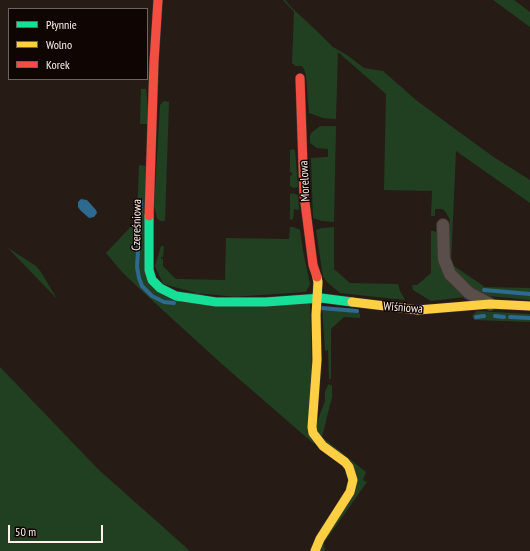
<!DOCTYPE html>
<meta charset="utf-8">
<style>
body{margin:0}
#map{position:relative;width:530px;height:551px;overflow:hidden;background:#271b15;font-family:"PT Sans Narrow",sans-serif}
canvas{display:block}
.legend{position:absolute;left:8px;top:8px;width:140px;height:72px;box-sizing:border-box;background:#0f0603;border:1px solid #6f6460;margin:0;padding:5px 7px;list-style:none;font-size:12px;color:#fef0eb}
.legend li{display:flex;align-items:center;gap:8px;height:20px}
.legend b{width:20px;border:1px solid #6f6460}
.scale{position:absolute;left:8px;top:525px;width:95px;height:18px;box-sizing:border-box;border:2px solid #fef0eb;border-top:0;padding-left:5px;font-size:12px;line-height:14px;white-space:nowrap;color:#fef0eb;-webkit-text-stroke:3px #0f0603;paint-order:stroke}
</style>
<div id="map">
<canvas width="530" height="551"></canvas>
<ul class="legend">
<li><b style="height:5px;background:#16e098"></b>Płynnie</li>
<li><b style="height:5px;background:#ffcf43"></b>Wolno</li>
<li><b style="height:5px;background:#f24e42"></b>Korek</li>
</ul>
<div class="scale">50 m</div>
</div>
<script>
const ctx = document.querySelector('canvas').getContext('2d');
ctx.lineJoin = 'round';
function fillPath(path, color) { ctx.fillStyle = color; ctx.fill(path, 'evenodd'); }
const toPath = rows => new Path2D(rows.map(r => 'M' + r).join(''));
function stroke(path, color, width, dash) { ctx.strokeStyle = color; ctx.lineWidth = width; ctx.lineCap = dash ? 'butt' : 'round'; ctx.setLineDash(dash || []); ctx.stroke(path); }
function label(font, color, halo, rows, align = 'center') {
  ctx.font = font + ' "PT Sans Narrow",sans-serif'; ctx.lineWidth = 3; ctx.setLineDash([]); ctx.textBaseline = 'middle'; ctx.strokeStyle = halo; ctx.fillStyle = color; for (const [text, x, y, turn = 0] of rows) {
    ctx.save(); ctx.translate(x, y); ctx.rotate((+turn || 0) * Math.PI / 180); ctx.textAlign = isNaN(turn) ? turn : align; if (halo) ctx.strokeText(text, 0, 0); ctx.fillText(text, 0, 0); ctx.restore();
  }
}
fillPath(toPath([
 [283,0,285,0,293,9,319,33,333,47,347,55,364,68,383,71,416,100,451,126,495,158,530,180,530,203,456,151,451,264,485,287,530,288,530,300,489,296,473,291,450,268,450,220,445,211,442,209,435,209,435,216,431,216,432,191,384,190,386,94,338,52,336,119,323,118,309,113,306,76,304,69,302,66,294,66,294,64,292,64,294,12],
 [493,0,514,0,530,12,530,27],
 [141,89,146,89,149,124,140,124],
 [164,101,169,102,165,221,160,221,157,218,154,206,160,105],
 [320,126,336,126,334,222,322,221,313,218,311,158,328,157,328,149,317,148,310,143,310,136,311,133],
 [292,149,295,150,298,187,294,188,290,186,290,176,292,175,292,173,290,172,290,150,292,150],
 [139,165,146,166,154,289,310,304,314,444,223,365,143,292,122,272,106,253,137,220],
 [292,193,298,195,299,210,294,209,293,219,290,220,290,194,292,194],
 [290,227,293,227,300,230,303,251,310,284,306,292,216,298,163,284,155,266,161,246,164,246,163,257,161,257,161,258,163,259,163,266,176,279,225,280,226,238,289,239],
 [334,227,334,269,350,283,398,284,400,291,405,300,340,293,327,282,323,277,316,230,322,228],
 [431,231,434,231,438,234,465,295,464,297,431,301,413,290,412,285,417,285,431,273],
 [8,248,36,266,41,272,57,299],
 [322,306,357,309,360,314,360,318,344,317,331,329,331,379,329,379,328,350,325,351],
 [477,311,530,314,530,322,474,320,472,316],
 [0,367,99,470,190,551,0,551],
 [329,384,332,386,332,397,322,437,366,472,363,480,367,482,324,543,325,551,318,551,320,543,348,503,353,493,357,481,355,472,349,463,326,444,317,430,317,422,325,401,325,392,328,385]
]), '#214022');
fillPath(toPath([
 [81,199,87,200,96,210,97,213,94,217,89,218,80,210,78,207,78,202]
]), '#2e6a90');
stroke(toPath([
 [141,201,137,267,139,278,142,286,152,296,164,302,174,303],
 [484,290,530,294],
 [321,308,357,311],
 [495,316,504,317],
 [476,317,484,316],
 [510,317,530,318]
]), '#2e6a90', 4);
const street = toPath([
 [443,225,444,259,450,274,469,293,490,304]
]);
const fast = toPath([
 [149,216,149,270,152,280,160,288,176,296,216,302,266,302,321,298,352,302]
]);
const slow = toPath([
 [352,302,418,310,490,304,530,306],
 [315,551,320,539,350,492,353,480,349,467,345,462,323,446,313,433,312,427,317,360,316,315,318,282,317,277]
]);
const jam = toPath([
 [300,78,304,195,313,265,317,277],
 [149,216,154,62,158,0]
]);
stroke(street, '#3e3531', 14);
stroke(fast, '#3e3531', 10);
stroke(slow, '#3e3531', 10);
stroke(jam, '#3e3531', 10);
stroke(street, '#594e4a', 12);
stroke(fast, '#16e098', 9);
stroke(slow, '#ffcf43', 9);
stroke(jam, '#f24e42', 9);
label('12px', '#fef0eb', '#0f0603', [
 ["Morelowa",305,181,-93],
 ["Czereśniowa",137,225,-89],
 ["Wiśniowa",403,308,4]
]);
</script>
